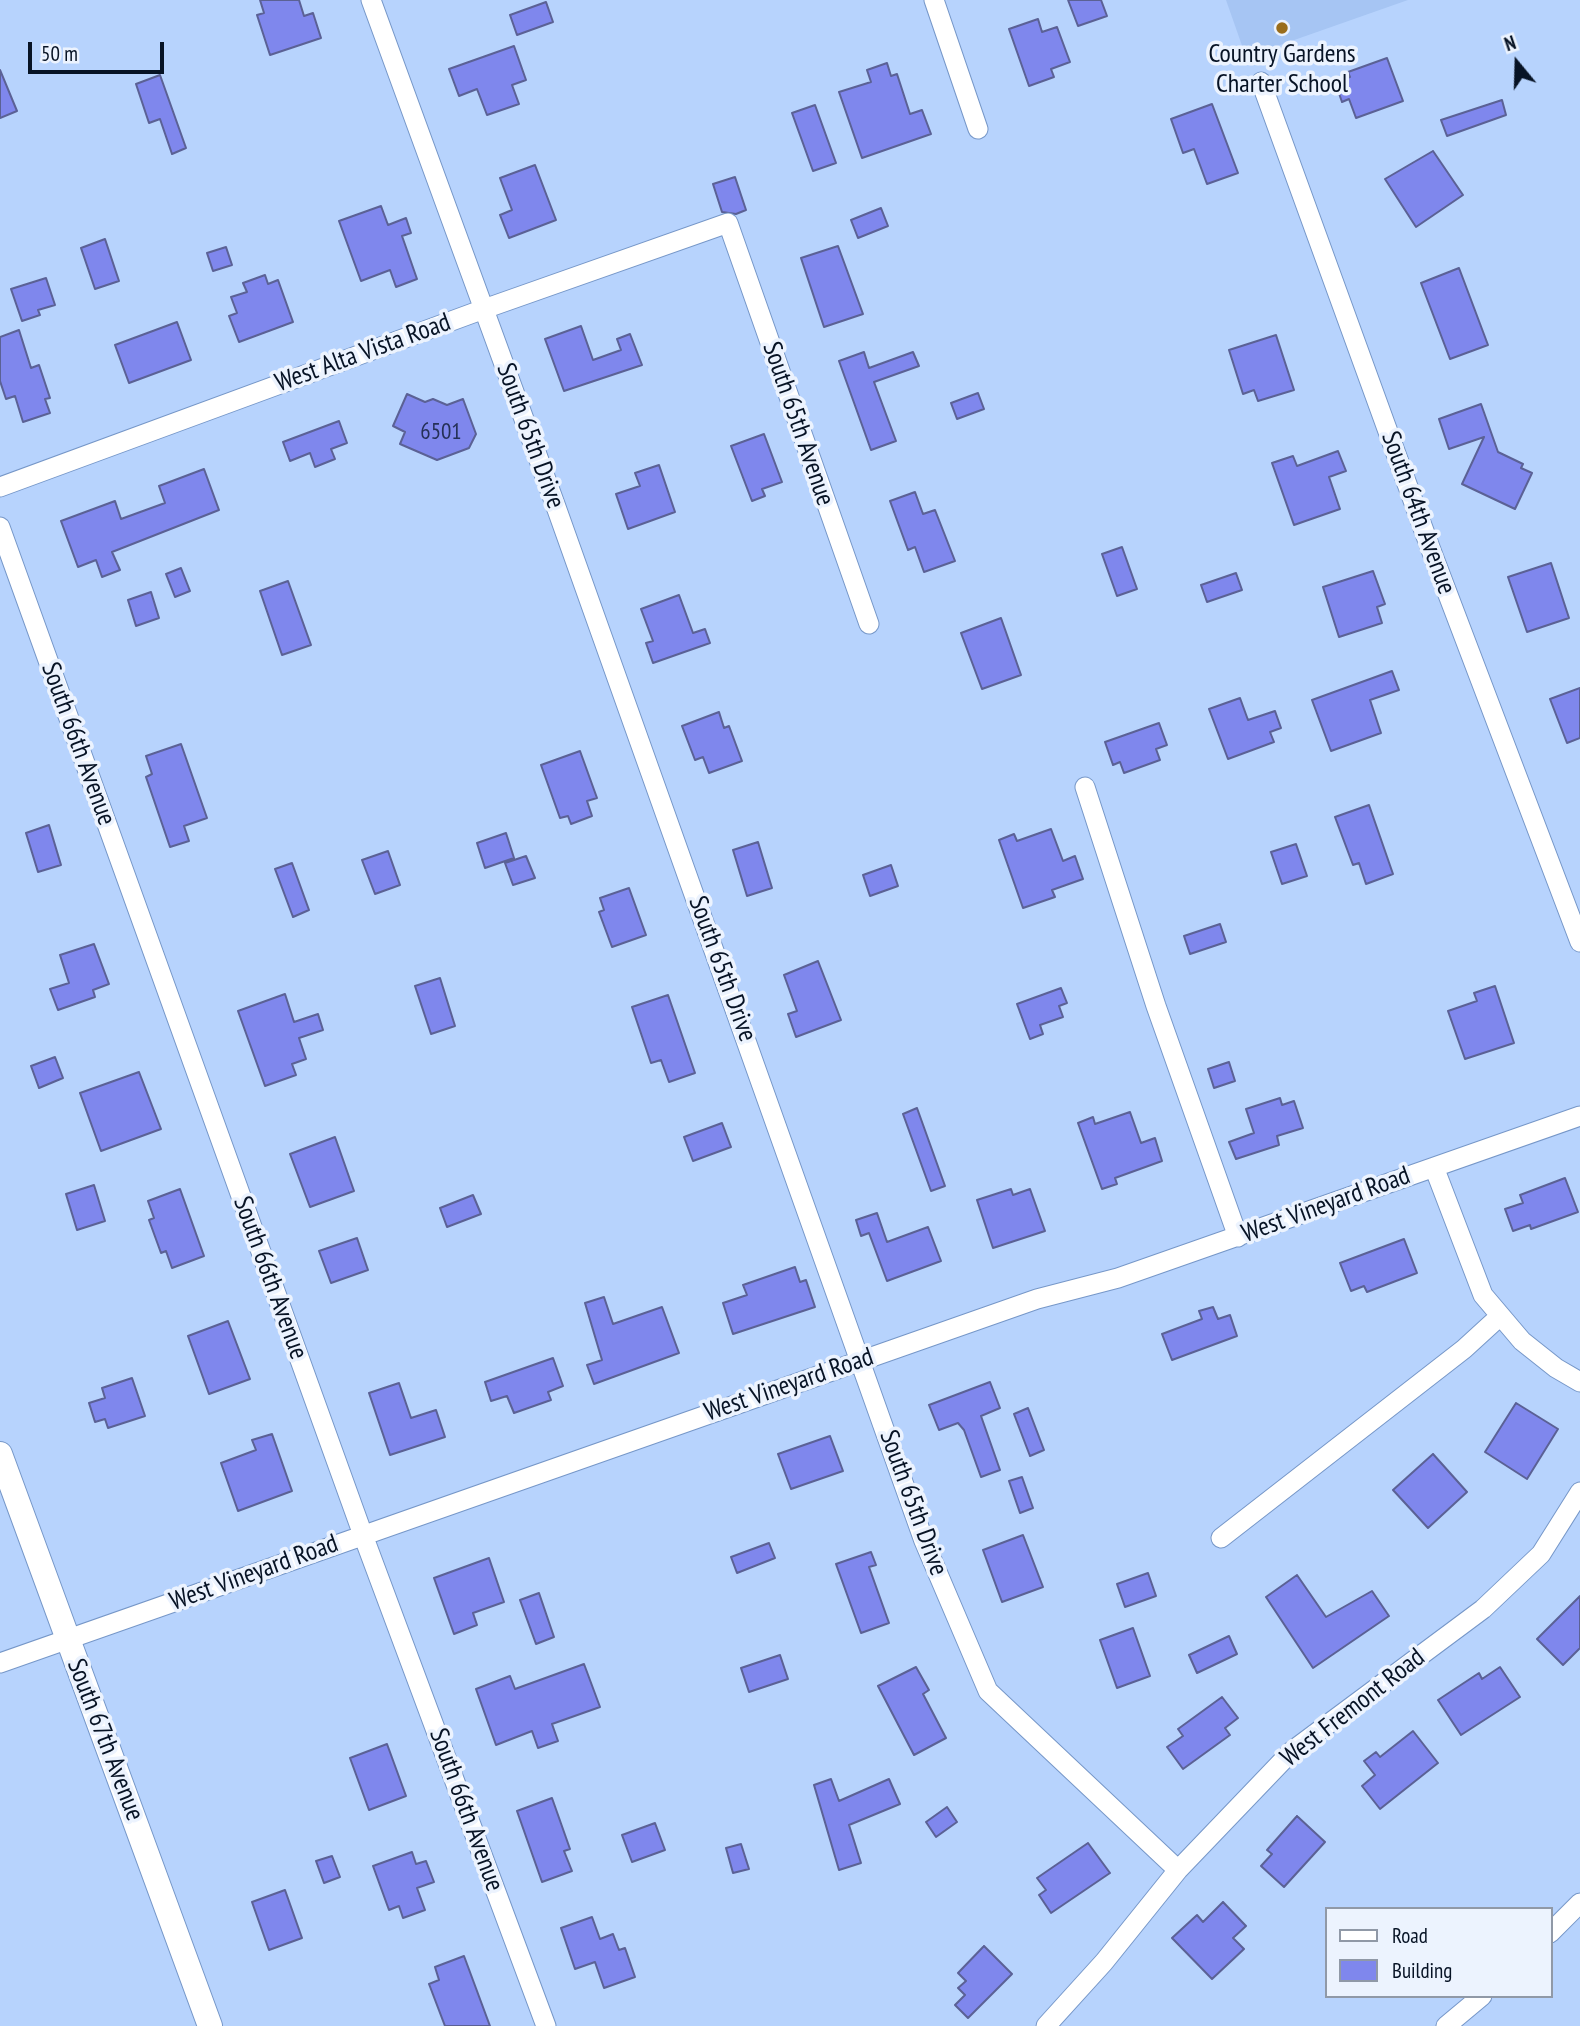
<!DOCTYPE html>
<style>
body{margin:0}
#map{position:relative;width:1580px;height:2026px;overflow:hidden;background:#b7d3fd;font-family:"PT Sans Narrow",sans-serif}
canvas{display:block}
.legend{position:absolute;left:1325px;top:1907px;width:228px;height:91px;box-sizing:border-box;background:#ecf3fe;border:2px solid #9099a7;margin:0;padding:9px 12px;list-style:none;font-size:21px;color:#071325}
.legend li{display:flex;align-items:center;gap:14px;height:35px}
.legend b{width:35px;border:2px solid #9099a7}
.north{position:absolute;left:1482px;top:28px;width:70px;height:70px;-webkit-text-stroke:5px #ecf3fe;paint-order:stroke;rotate:341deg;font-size:19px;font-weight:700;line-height:28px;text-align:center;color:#071325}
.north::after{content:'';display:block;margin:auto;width:24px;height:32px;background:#071325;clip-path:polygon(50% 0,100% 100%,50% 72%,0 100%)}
.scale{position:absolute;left:28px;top:42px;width:136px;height:32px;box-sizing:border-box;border:4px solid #071325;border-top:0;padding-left:9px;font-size:21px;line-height:24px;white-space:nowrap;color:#071325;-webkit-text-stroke:5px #ecf3fe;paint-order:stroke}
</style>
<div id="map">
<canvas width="1580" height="2026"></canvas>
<ul class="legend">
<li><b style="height:9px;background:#fff"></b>Road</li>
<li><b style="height:19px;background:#7f87ed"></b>Building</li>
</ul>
<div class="north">N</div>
<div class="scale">50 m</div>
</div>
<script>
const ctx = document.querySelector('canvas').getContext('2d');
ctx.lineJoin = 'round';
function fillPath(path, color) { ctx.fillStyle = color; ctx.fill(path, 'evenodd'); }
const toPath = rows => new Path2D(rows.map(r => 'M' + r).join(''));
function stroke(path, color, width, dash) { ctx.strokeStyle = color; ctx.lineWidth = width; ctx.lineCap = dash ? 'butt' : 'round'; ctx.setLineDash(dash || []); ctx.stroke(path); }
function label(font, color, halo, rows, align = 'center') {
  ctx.font = font + ' "PT Sans Narrow",sans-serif'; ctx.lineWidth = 7; ctx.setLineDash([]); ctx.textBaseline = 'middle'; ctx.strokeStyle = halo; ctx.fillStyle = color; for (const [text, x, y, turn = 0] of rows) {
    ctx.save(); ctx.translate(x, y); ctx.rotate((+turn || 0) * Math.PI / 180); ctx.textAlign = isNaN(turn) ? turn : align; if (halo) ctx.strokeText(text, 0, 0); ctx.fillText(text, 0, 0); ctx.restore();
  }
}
fillPath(toPath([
 [1226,0,1408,0,1246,57]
]), '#a6c5f3');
const building = toPath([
 [260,0,299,0,304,16,313,13,321,38,270,55,257,15,264,13,260,0],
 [1068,0,1101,0,1107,16,1078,26,1068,0],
 [546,2,553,22,517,35,510,15,546,2],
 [1038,19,1042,32,1057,27,1070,62,1051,69,1054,77,1029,86,1009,29,1038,19],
 [514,46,526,80,512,85,519,104,487,115,477,89,459,96,449,69,514,46],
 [1387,58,1403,101,1356,118,1349,99,1342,102,1335,82,1350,77,1348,72,1387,58],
 [887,63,891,76,897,74,910,114,922,110,931,134,862,158,839,92,871,82,867,70,887,63],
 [0,70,17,111,0,118,0,70],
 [160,75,186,148,172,154,160,119,149,123,136,84,160,75],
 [1502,100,1506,115,1447,136,1441,120,1502,100],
 [1212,104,1238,173,1207,184,1194,149,1183,153,1171,119,1212,104],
 [815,105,836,163,813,171,792,113,815,105],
 [1433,151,1463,195,1416,227,1385,179,1433,151],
 [535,165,556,220,509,238,500,215,512,210,500,178,535,165],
 [735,177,746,210,736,214,722,212,713,184,735,177],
 [381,206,388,225,406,218,411,233,402,236,417,279,396,287,390,270,361,281,339,221,381,206],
 [881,208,888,226,858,238,851,220,881,208],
 [105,239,119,281,95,289,81,248,105,239],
 [838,246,863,314,824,327,801,258,838,246],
 [226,247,232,265,213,271,207,253,226,247],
 [1459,268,1488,345,1450,359,1421,283,1459,268],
 [265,275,268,284,278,280,293,322,239,342,229,316,237,313,231,297,247,292,243,283,265,275],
 [46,278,55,305,38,310,40,315,22,321,11,289,46,278],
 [177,322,191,360,129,383,115,345,177,322],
 [581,326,593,360,621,350,617,339,630,334,642,365,564,391,545,339,581,326],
 [19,330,31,368,39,365,50,398,45,399,50,413,23,422,15,396,6,399,0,381,0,337,19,330],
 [1276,335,1294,390,1258,401,1254,390,1243,394,1229,350,1276,335],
 [864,352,869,368,913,352,919,366,874,382,896,441,871,450,839,361,864,352],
 [978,393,984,409,957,419,951,403,978,393],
 [407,394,425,402,433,399,447,405,463,399,476,434,469,448,437,460,400,444,405,432,393,426,407,394],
 [1481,404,1498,452,1523,464,1521,468,1532,473,1515,509,1462,484,1484,437,1449,449,1439,419,1481,404],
 [339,421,347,443,331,449,335,459,315,467,310,453,290,461,283,442,339,421],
 [764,434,782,482,762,489,765,496,752,501,731,446,764,434],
 [1338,451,1346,471,1329,477,1340,509,1294,525,1272,463,1293,456,1297,466,1338,451],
 [659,465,675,512,628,529,616,494,640,486,635,473,659,465],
 [204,469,219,510,112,552,120,570,102,577,96,560,78,567,61,521,115,501,121,519,165,503,159,486,204,469],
 [915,492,923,514,935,510,955,561,924,572,915,547,908,550,890,501,915,492],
 [1122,547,1137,589,1117,596,1102,554,1122,547],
 [1551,563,1569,618,1527,632,1508,577,1551,563],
 [181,568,190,591,175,597,166,574,181,568],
 [1373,571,1385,604,1377,607,1382,623,1339,637,1323,587,1373,571],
 [1236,573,1242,590,1207,602,1201,585,1236,573],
 [288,581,311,645,282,655,260,591,288,581],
 [151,592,159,618,136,626,128,600,151,592],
 [679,595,693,633,705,629,710,643,653,663,646,643,653,641,641,609,679,595],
 [1001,618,1021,675,982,689,961,633,1001,618],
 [1392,671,1399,690,1370,700,1381,733,1331,751,1312,700,1392,671],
 [1580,688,1580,738,1567,743,1550,699,1580,688],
 [1240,698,1248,720,1275,711,1281,728,1270,732,1274,742,1228,759,1209,709,1240,698],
 [719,712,724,728,729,726,742,761,709,773,703,757,695,760,682,726,719,712],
 [1159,723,1167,745,1156,749,1160,760,1124,773,1120,762,1113,765,1105,742,1159,723],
 [181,744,207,818,184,826,189,841,170,847,146,777,152,774,146,756,181,744],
 [580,751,597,798,587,801,592,816,571,824,568,816,560,818,541,765,580,751],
 [1369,805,1393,874,1366,884,1359,863,1353,865,1335,817,1369,805],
 [49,825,61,865,38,872,26,833,49,825],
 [1051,829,1063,861,1075,856,1083,879,1052,890,1055,897,1023,908,999,840,1014,834,1017,841,1051,829],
 [506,833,514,858,485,868,477,843,506,833],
 [758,842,772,888,747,896,733,850,758,842],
 [1296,844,1307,876,1282,884,1271,852,1296,844],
 [388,851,400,885,375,894,362,860,388,851],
 [526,856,535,878,513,885,505,863,526,856],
 [292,863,309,910,293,917,275,869,292,863],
 [891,865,898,886,870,896,863,875,891,865],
 [629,888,646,935,612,947,599,912,604,910,600,898,629,888],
 [1220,924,1226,942,1190,954,1184,936,1220,924],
 [94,944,109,984,93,990,95,997,58,1010,50,989,69,983,60,955,94,944],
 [818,961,841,1020,796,1037,788,1014,797,1011,784,975,818,961],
 [440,978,455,1026,431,1034,415,986,440,978],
 [1495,986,1514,1043,1465,1059,1448,1011,1477,1001,1474,993,1495,986],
 [1061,988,1067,1003,1059,1006,1063,1017,1040,1025,1043,1034,1030,1039,1017,1004,1061,988],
 [285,994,294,1022,318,1014,323,1030,299,1038,306,1059,292,1064,296,1075,265,1086,238,1011,285,994],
 [668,995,695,1073,669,1082,661,1060,651,1063,632,1007,668,995],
 [55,1057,63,1078,39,1088,31,1066,55,1057],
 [1229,1062,1235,1081,1214,1088,1208,1069,1229,1062],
 [139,1072,161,1129,101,1151,80,1093,139,1072],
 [1280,1098,1282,1105,1294,1101,1303,1128,1277,1136,1279,1145,1236,1159,1229,1142,1254,1133,1246,1109,1280,1098],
 [917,1108,945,1186,931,1191,903,1114,917,1108],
 [1130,1112,1141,1143,1155,1138,1162,1161,1115,1178,1117,1184,1102,1189,1078,1123,1093,1117,1095,1124,1130,1112],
 [722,1123,731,1147,693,1161,684,1137,722,1123],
 [335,1137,354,1191,310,1207,290,1154,335,1137],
 [1565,1178,1578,1212,1531,1229,1530,1225,1513,1231,1505,1209,1523,1203,1520,1195,1565,1178],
 [94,1185,105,1221,77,1230,66,1194,94,1185],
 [180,1189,204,1256,172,1268,166,1251,161,1253,149,1220,154,1218,148,1201,180,1189],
 [1011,1189,1013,1195,1030,1189,1045,1231,993,1248,977,1200,1011,1189],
 [473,1195,481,1214,447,1227,440,1208,473,1195],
 [877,1213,887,1242,928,1227,941,1261,887,1281,869,1233,861,1236,856,1220,877,1213],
 [357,1238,368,1270,331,1283,319,1251,357,1238],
 [1404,1239,1417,1273,1367,1292,1364,1286,1351,1291,1340,1263,1404,1239],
 [795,1267,800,1282,806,1280,815,1307,733,1334,723,1303,747,1295,743,1285,795,1267],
 [604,1297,613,1324,662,1307,679,1353,594,1384,587,1365,602,1360,585,1303,604,1297],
 [1213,1307,1218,1319,1230,1315,1237,1336,1172,1360,1162,1334,1202,1319,1199,1311,1213,1307],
 [228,1321,250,1379,209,1394,188,1336,228,1321],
 [553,1358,563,1386,548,1392,551,1400,514,1413,507,1396,491,1401,485,1382,553,1358],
 [132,1378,145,1416,108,1428,105,1419,95,1422,89,1403,105,1398,102,1388,132,1378],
 [990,1382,1000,1408,981,1416,1000,1470,981,1477,964,1430,958,1423,939,1430,929,1405,990,1382],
 [399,1383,411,1418,436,1410,445,1437,390,1455,369,1393,399,1383],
 [1516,1403,1558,1429,1527,1479,1485,1452,1516,1403],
 [1028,1408,1044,1450,1030,1456,1014,1414,1028,1408],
 [272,1434,292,1491,238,1511,221,1463,256,1450,252,1440,272,1434],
 [830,1436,843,1471,791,1489,778,1454,830,1436],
 [1433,1454,1467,1492,1428,1528,1393,1490,1433,1454],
 [1022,1477,1033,1508,1020,1513,1009,1481,1022,1477],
 [1023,1535,1043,1587,1002,1602,983,1550,1023,1535],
 [769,1543,775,1558,737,1573,731,1557,769,1543],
 [871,1552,876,1565,869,1567,889,1623,861,1633,836,1564,871,1552],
 [489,1558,504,1602,473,1613,477,1625,454,1634,434,1578,489,1558],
 [1148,1573,1156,1596,1125,1607,1117,1584,1148,1573],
 [1297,1575,1326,1617,1372,1591,1389,1616,1313,1668,1266,1597,1297,1575],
 [539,1593,554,1637,536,1644,520,1600,539,1593],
 [1580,1596,1580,1648,1563,1665,1537,1639,1580,1596],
 [1133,1628,1150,1676,1117,1688,1100,1640,1133,1628],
 [1229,1636,1237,1654,1197,1673,1189,1655,1229,1636],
 [780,1655,788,1679,749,1692,741,1668,780,1655],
 [584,1664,600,1707,552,1724,558,1741,538,1748,532,1731,496,1745,476,1689,510,1676,515,1689,584,1664],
 [916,1667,929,1690,923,1694,946,1738,914,1755,878,1686,916,1667],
 [1500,1667,1520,1697,1461,1735,1438,1700,1479,1673,1482,1679,1500,1667],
 [1222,1697,1238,1718,1225,1728,1230,1735,1183,1769,1167,1747,1183,1736,1178,1729,1222,1697],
 [1413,1731,1438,1763,1380,1809,1362,1786,1375,1775,1364,1761,1376,1752,1380,1757,1413,1731],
 [387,1744,406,1796,369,1810,350,1758,387,1744],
 [831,1779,839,1801,889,1779,900,1804,849,1825,861,1863,839,1870,814,1785,831,1779],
 [552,1798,570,1849,564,1851,572,1871,542,1882,517,1811,552,1798],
 [947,1807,957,1822,936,1837,926,1822,947,1807],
 [1297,1816,1325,1842,1284,1887,1261,1866,1272,1854,1267,1850,1297,1816],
 [655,1823,665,1850,632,1862,622,1835,655,1823],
 [1088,1843,1110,1873,1051,1913,1039,1895,1046,1890,1037,1878,1088,1843],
 [741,1844,749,1869,733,1873,726,1848,741,1844],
 [412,1852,416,1864,426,1861,434,1882,417,1888,425,1910,403,1918,399,1906,389,1910,373,1866,412,1852],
 [332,1856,340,1877,324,1883,316,1861,332,1856],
 [285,1890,302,1938,269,1950,252,1902,285,1890],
 [1223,1902,1246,1926,1233,1938,1244,1949,1212,1979,1172,1938,1197,1915,1203,1922,1223,1902],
 [592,1917,600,1939,613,1934,619,1950,625,1948,635,1977,604,1988,595,1962,575,1969,561,1928,592,1917],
 [984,1946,1012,1974,968,2018,955,2005,965,1995,958,1988,966,1981,958,1973,984,1946],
 [464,1956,490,2026,445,2026,429,1984,439,1980,435,1967,464,1956]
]);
fillPath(building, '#7f87ed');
stroke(building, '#5b6195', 2);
const minor = toPath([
 [371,0,555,504,924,1541,988,1691,1178,1870],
 [934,0,978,129],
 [1261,82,1431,550,1580,942],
 [0,487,484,309,728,223,869,624],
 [0,527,363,1535,546,2026],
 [1085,787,1156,1006,1238,1237],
 [1434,1167,1483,1295,1522,1341,1556,1368,1580,1382],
 [1221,1538,1464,1349,1499,1317],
 [0,1663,1037,1299,1118,1278,1580,1116],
 [1550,1933,1580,1903],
 [1046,2026,1104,1962,1178,1870,1292,1751,1483,1609,1541,1554,1580,1492],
 [1446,2026,1482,1996]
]);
const major = toPath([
 [0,1454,210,2026]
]);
stroke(minor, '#7697c8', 21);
stroke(major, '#7697c8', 26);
stroke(minor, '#fff', 19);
stroke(major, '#fff', 24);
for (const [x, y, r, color] of [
 [1282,28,7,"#996d1c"]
]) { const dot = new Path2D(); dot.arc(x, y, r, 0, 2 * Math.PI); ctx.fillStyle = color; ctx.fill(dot); stroke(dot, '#ecf3fe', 2.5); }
label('23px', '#253057', null, [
 ["6501",441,432]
]);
label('26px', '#071325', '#ecf3fe', [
 ["Country Gardens",1282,55],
 ["Charter School",1282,85]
]);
label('26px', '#071325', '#ecf3fe', [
 ["West Alta Vista Road",363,353,-20],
 ["South 65th Avenue",798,424,71],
 ["South 65th Drive",530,436,70],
 ["South 64th Avenue",1418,513,70],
 ["South 66th Avenue",78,744,70],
 ["South 65th Drive",722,969,70],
 ["West Vineyard Road",1326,1205,-20],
 ["South 66th Avenue",270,1278,70],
 ["West Vineyard Road",789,1385,-19],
 ["South 65th Drive",913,1503,70],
 ["West Vineyard Road",254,1573,-20],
 ["West Fremont Road",1353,1708,-38],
 ["South 67th Avenue",105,1740,69],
 ["South 66th Avenue",466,1810,70]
]);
</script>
